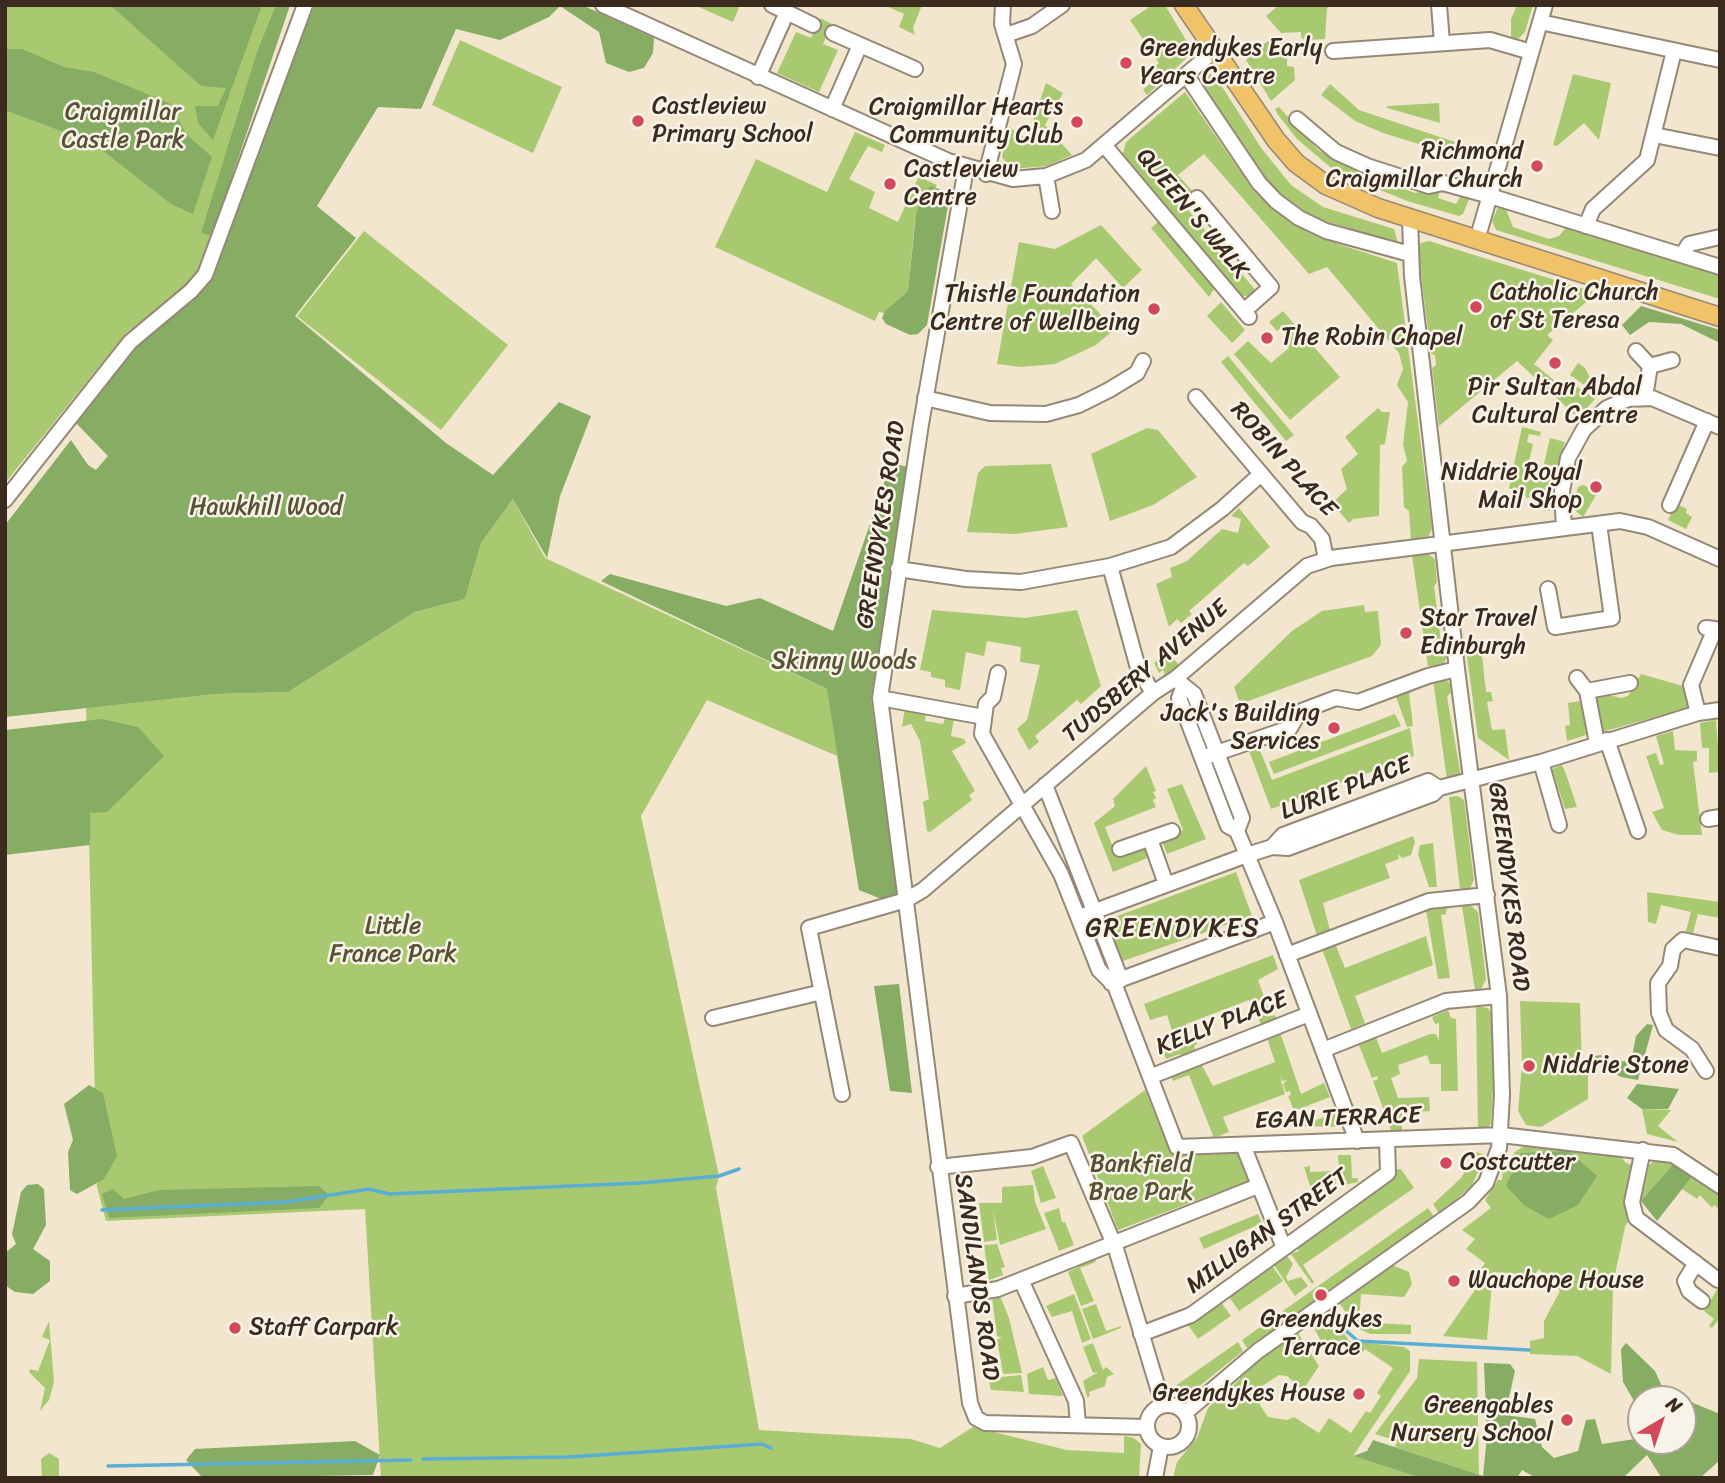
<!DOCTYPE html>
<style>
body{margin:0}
#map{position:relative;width:1725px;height:1483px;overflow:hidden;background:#f2e6ce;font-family:Sriracha,sans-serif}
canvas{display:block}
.frame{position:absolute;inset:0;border:7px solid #3b2a1e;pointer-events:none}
.north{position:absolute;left:1627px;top:1385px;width:70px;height:70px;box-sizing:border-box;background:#f7f3e8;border:2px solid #aca397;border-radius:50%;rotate:39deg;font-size:19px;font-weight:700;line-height:28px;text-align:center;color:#3b2a1e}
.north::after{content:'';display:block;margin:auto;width:24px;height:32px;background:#d1495b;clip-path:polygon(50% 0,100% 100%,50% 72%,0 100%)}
</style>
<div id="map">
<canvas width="1725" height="1483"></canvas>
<div class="frame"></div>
<div class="north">N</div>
</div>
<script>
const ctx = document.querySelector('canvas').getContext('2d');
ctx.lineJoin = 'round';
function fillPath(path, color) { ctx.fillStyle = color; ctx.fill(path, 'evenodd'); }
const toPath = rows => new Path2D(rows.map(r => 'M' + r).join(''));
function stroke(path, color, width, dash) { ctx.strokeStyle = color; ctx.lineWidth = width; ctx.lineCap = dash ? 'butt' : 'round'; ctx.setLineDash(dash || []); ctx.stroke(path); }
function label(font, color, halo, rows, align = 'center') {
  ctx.font = font + ' Sriracha,sans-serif'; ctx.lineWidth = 5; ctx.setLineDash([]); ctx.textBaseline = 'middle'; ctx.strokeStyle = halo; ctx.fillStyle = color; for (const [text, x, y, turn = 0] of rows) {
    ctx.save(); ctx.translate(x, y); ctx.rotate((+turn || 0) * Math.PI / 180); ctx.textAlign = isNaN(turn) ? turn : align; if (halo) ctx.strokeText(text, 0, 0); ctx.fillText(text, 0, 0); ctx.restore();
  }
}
fillPath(toPath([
 [5,5,290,5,199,269,186,289,127,332,5,483],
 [694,5,740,5,733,22],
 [884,5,922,5,913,28,915,35,899,27,904,14],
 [1152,5,1165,5,1193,52,1147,95,1143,90,1153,81,1147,74,1159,63,1130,20],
 [1279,5,1330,5,1327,9,1325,39,1306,40,1301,38,1301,32,1281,33,1266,16],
 [1517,5,1533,5,1525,32,1518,39,1511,37,1511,19],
 [820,18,832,24,823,44,838,50,819,92,777,73,796,32,811,38],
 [460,40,562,87,533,153,432,105],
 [1269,41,1287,41,1287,66,1294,67,1295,80,1271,101,1246,60,1259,46],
 [1208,72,1217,79,1262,149,1291,185,1323,207,1394,229,1398,243,1315,218,1280,194,1264,177,1203,86,1202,75],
 [1573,74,1611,83,1599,140,1584,123,1557,146,1553,145],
 [1046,83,1063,93,1045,125,1072,155,1047,166,1011,169,1002,157,1009,127,1027,139],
 [1330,84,1359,110,1455,142,1451,154,1383,133,1355,121,1321,95],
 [1185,92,1254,191,1292,224,1320,238,1397,263,1432,529,1428,537,1411,539,1409,511,1404,507,1402,467,1407,461,1403,444,1408,402,1397,385,1403,369,1399,353,1327,267,1309,274,1204,154,1178,175,1196,195,1184,205,1257,292,1248,296,1241,296,1122,156,1126,142],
 [1439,103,1440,123,1387,108,1387,106],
 [1279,107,1318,150,1356,171,1415,193,1441,187,1438,198,1456,204,1461,195,1469,199,1463,214,1459,216,1407,201,1336,172,1297,139,1278,115,1275,109],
 [855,132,885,145,882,152,868,146,849,179,875,192,869,208,898,222,921,171,918,169,921,162,933,166,926,180,937,185,915,220,908,291,884,313,879,312,875,321,715,247,756,159,827,192],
 [1498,207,1506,209,1513,227,1549,239,1559,236,1568,225,1720,272,1720,299,1496,230,1492,221],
 [1161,219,1217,285,1209,297,1151,228],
 [1101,225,1142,270,1123,288,1096,258,1071,284,1115,329,1096,345,1055,364,1021,367,997,364,1019,242,1055,249],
 [364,231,508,345,441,430,297,316],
 [1429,241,1597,293,1547,335,1553,340,1534,364,1560,385,1566,379,1595,399,1578,418,1517,361,1439,426,1432,368,1436,365,1435,355,1431,354,1418,251,1421,243],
 [1221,302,1245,330,1232,343,1207,316],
 [1283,311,1340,377,1290,420,1234,354,1248,341,1271,363,1289,348,1283,341,1289,335,1282,327,1277,331,1269,322],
 [1228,356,1294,435,1286,441,1221,362],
 [1578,363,1585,368,1599,395,1570,375],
 [1378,408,1382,412,1390,412,1385,444,1380,445,1379,516,1353,519,1349,523,1332,503,1347,489,1341,469,1358,454,1345,437],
 [1522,427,1541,432,1540,436,1529,434,1527,442,1533,444,1525,478,1539,481,1542,470,1556,473,1553,510,1544,511,1541,491,1534,492,1534,497,1526,498,1525,492,1517,493,1509,488],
 [1147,428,1158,430,1197,477,1153,505,1110,521,1091,454],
 [1550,438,1565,442,1557,467,1544,464],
 [1051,464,1068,527,1015,534,967,532,978,473,985,466],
 [1583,485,1598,492,1583,517,1572,508,1578,487],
 [513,499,545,558,827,689,864,691,859,890,837,756,707,700,641,816,719,1176,716,1188,759,1430,911,1439,940,1448,973,1427,1067,1450,1124,1453,1124,1436,1134,1438,1141,1444,1139,1478,381,1478,365,1209,106,1221,97,1187,86,708,216,694,288,692,415,612,465,599,481,543],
 [1676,504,1687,509,1686,513,1692,517,1686,529,1668,520],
 [1239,508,1270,547,1248,566,1244,563,1236,570,1189,611,1192,614,1181,623,1177,619,1169,627,1156,584,1172,577,1170,568,1187,561,1222,529,1238,533,1241,519,1231,516],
 [1428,554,1435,559,1437,582,1434,586,1441,642,1445,646,1447,658,1442,665,1428,666,1412,556],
 [1364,605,1365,612,1378,611,1381,645,1372,656,1240,704,1234,687,1292,631,1322,611],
 [932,610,1025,618,1077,610,1101,686,1081,704,1077,700,1035,736,1039,742,1029,750,1017,729,1027,720,1040,665,1020,662,1021,647,987,641,984,656,966,652,960,690,945,687,945,680,931,677,931,672,920,670],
 [1481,646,1486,692,1491,692,1493,701,1487,702,1492,730,1505,729,1509,760,1478,738,1466,649],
 [1166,651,1179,665,1166,677,1163,670,1159,673,1154,663],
 [1641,674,1683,686,1688,708,1598,733,1592,698,1609,695,1621,698,1628,696],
 [1433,680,1446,680,1450,684,1451,692,1447,697,1461,776,1447,780],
 [1412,688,1412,692,1409,693,1413,726,1407,727,1395,694],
 [1581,701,1586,735,1567,741,1565,726,1570,725,1568,703],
 [905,707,926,712,925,721,943,724,945,718,954,719,951,736,964,739,966,743,952,751,975,791,969,795,972,800,930,832,927,831,923,802,929,799,920,741,911,724,902,727],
 [1395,714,1401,726,1274,774,1269,762],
 [1716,720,1720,772,1709,773,1709,748,1702,748,1700,723],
 [1410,728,1414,756,1271,809,1248,748,1258,745,1272,780],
 [1673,731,1675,750,1697,751,1697,761,1693,762,1702,835,1679,835,1662,830,1652,812,1664,808,1646,756,1656,753,1660,765,1664,764,1656,736],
 [1562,765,1567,777,1577,807,1565,809,1552,769],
 [1146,766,1156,791,1153,792,1156,798,1153,800,1156,807,1105,827,1116,855,1147,843,1152,856,1113,872,1094,823,1115,806,1113,799],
 [1182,784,1206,839,1167,854,1161,839,1183,830,1167,789],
 [1458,796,1464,800,1474,880,1470,888,1460,889,1449,797],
 [1413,836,1415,842,1411,855,1402,858,1398,854,1399,859,1385,864,1390,878,1323,903,1331,934,1318,939,1299,880],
 [1433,843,1437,887,1429,887,1418,854,1420,845],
 [1236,872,1252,916,1120,962,1104,921],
 [1647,892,1720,902,1720,918,1698,914,1693,933,1686,931,1691,912,1661,905,1656,924,1648,922],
 [1470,905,1478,912,1486,979,1481,989,1475,990,1462,906],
 [1447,906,1446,914,1441,915,1450,978,1438,979,1426,910],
 [1426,936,1433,965,1355,996,1365,1023,1351,1029,1321,946,1334,941,1345,968],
 [1273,955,1278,969,1258,980,1271,1016,1275,1015,1277,1022,1263,1028,1249,1000,1186,1024,1191,1039,1195,1038,1197,1044,1194,1046,1196,1053,1182,1059,1180,1054,1166,1059,1163,1052,1177,1046,1167,1015,1150,1020,1144,1004],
 [1520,1001,1580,1003,1582,1067,1588,1067,1588,1099,1541,1127,1526,1125,1518,1111,1522,1065],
 [1476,1006,1488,1008,1491,1013,1494,1072,1491,1123,1488,1129,1478,1131],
 [1448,1010,1451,1018,1456,1019,1458,1091,1441,1091,1441,1064,1430,1064,1427,1055,1398,1065,1400,1074,1391,1078,1398,1098,1429,1097,1430,1111,1402,1113,1402,1130,1391,1130,1373,1081,1378,1079,1377,1076,1372,1078,1358,1043,1376,1037,1382,1053,1430,1034,1436,1034,1439,1041,1439,1023,1435,1024,1432,1017],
 [1279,1029,1301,1094,1324,1083,1330,1097,1294,1111,1288,1096,1291,1095,1290,1091,1286,1092,1283,1084,1287,1080,1282,1081,1280,1077,1285,1094,1223,1117,1229,1132,1214,1138,1189,1075,1173,1081,1171,1077,1187,1071,1185,1066,1199,1060,1213,1086,1275,1062,1266,1035],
 [1145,1090,1171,1154,1239,1154,1251,1180,1118,1230,1082,1136],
 [1642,1109,1671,1110,1658,1126,1678,1142,1647,1134],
 [1332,1110,1335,1110,1342,1127,1299,1126,1333,1114],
 [1525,1146,1619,1154,1626,1163,1636,1166,1630,1217,1625,1227,1613,1284,1611,1374,1577,1356,1530,1354,1530,1341,1544,1338,1544,1321,1560,1291,1539,1269,1534,1275,1493,1272,1487,1340,1443,1336,1477,1287,1472,1282,1485,1263,1466,1249,1475,1239,1462,1230,1491,1208,1485,1200,1498,1180,1502,1180,1503,1169,1516,1151],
 [1476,1152,1486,1155,1472,1185,1440,1215,1433,1204,1461,1178],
 [1338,1155,1351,1155,1352,1178,1358,1178,1358,1182,1340,1186],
 [1657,1159,1675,1162,1641,1201,1649,1165],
 [1043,1166,1056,1198,1041,1203,1031,1171],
 [1310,1166,1310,1172,1335,1171,1336,1186,1312,1192,1304,1167],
 [1401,1169,1414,1188,1303,1265,1314,1282,1312,1284,1291,1254,1299,1251,1294,1244,1394,1170],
 [1694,1174,1705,1186,1708,1184,1720,1193,1720,1210,1714,1205,1712,1208,1700,1195,1697,1199,1682,1189],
 [1033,1185,1035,1202,1046,1229,1000,1245,993,1210,997,1240,984,1242,979,1203,1002,1203,1002,1187],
 [1059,1208,1062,1222,1065,1222,1074,1245,1059,1251,1044,1213],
 [1428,1208,1435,1218,1247,1348,1242,1340],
 [1258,1214,1262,1223,1204,1249,1199,1238],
 [997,1244,1005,1267,1001,1268,1003,1275,989,1280,984,1245],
 [1287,1256,1293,1264,1286,1277,1288,1281,1301,1277,1308,1286,1295,1296,1274,1265],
 [1095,1259,1096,1262,1080,1268,1094,1301,1081,1306,1068,1272],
 [1392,1265,1409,1272,1412,1284,1404,1297,1361,1294,1359,1322,1411,1325,1411,1334,1370,1334,1356,1327,1340,1304],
 [1272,1266,1283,1281,1239,1311,1229,1297],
 [1720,1285,1720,1318,1712,1328,1709,1326,1714,1319,1704,1311],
 [1074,1294,1091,1339,1082,1343,1072,1311,1052,1317,1046,1306],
 [1000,1296,1009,1318,1022,1373,1003,1374,997,1339,1002,1338,997,1336,992,1298],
 [1221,1302,1231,1316,1198,1339,1188,1325],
 [1096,1304,1106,1331,1121,1326,1121,1328,1093,1339,1082,1309],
 [1330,1311,1349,1341,1404,1347,1410,1351,1410,1371,1353,1456,1421,1478,1173,1478,1177,1462,1197,1438,1208,1408,1240,1379,1242,1372,1298,1333,1319,1366,1303,1390,1287,1376,1279,1375,1262,1386,1260,1405,1268,1417,1287,1420,1294,1417,1319,1433,1329,1418,1351,1433,1366,1411,1370,1413,1381,1396,1377,1393,1393,1368,1365,1349,1360,1355,1341,1343,1330,1358,1313,1326],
 [49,1321,54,1382,49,1400,40,1411,45,1388,29,1372,30,1369,38,1371,50,1340,42,1337],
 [1238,1342,1243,1351,1197,1388,1180,1394,1171,1389],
 [1093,1343,1103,1370,1106,1367,1114,1374,1107,1377,1105,1386,1089,1392,1090,1396,1087,1397,1083,1381,1098,1372,1093,1373,1083,1347],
 [1419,1359,1477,1362,1479,1475,1395,1447,1397,1441,1375,1434,1417,1378],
 [1043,1367,1048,1380,1056,1378,1063,1396,1029,1394,1027,1374],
 [1021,1375,1024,1392,991,1390,989,1381,992,1378],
 [49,1453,59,1459,59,1478,42,1478,41,1459]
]), '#a9c971');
fillPath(toPath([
 [110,5,262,5,213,140,198,123,195,106,218,106,226,88,201,86],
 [276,5,290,5,212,236,201,233,257,52],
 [315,5,582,5,654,38,653,53,644,68,629,72,606,63,599,32,560,6,549,17,500,40,456,29,421,109,378,107,317,206,356,238,295,316,446,443,493,475,559,402,591,416,560,496,547,558,513,499,481,543,465,599,415,612,288,692,216,694,5,717,5,525,71,440,88,465,96,470,108,456,75,422,152,325,192,302,215,272,279,91],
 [5,49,22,49,64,67,94,72,169,103,187,135,212,157,193,214,171,204,93,143,5,110],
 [931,186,946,192,949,200,927,325,918,334,910,335,886,324,882,318,885,311,908,291,916,214,924,191],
 [1641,306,1720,330,1720,343,1681,324,1649,322,1630,335,1622,325],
 [891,463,908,467,871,698,897,893,889,902,859,890,827,689,601,581,610,574,726,606,760,598,833,631],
 [102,719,138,727,164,756,107,812,90,813,90,845,5,855,5,730],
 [899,984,912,1093,890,1091,874,986],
 [1647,1024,1653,1025,1638,1080,1621,1077,1595,1062,1595,1056,1601,1055,1602,1059,1631,1062,1636,1036],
 [1637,1084,1679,1089,1668,1109,1642,1109,1627,1098],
 [89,1085,103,1093,117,1156,104,1179,77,1194,70,1190,68,1152,73,1140,64,1104],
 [1569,1151,1597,1176,1578,1205,1549,1219,1525,1206,1506,1186,1521,1153],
 [1675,1162,1694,1174,1657,1221,1641,1201],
 [38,1184,44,1189,46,1225,33,1249,50,1261,50,1281,33,1294,15,1292,5,1285,5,1253,16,1244,12,1234,21,1192,27,1185],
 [319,1186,329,1195,319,1208,109,1218,102,1194,113,1189,124,1199,159,1190],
 [1626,1343,1655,1371,1664,1391,1720,1414,1720,1460,1700,1478,1661,1477,1647,1455,1623,1478,1536,1478,1522,1470,1517,1478,1421,1478,1353,1456,1367,1451,1373,1440,1483,1476,1487,1436,1484,1363,1510,1364,1515,1371,1505,1415,1535,1419,1542,1447,1554,1458,1578,1451,1586,1420,1595,1419,1602,1444,1635,1439,1634,1401,1623,1382,1621,1349],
 [1641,1399,1683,1399,1683,1441,1641,1441],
 [355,1441,380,1455,373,1475,203,1478,186,1460,195,1449]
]), '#86ad63');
stroke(toPath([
 [102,1210,286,1202,369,1189,389,1194,640,1183,719,1176,739,1169],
 [1333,1308,1345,1330,1358,1341,1529,1350],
 [423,1459,569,1457,762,1444,771,1448],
 [108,1466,411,1460]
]), '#59aed5', 3.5);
const minor = toPath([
 [603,5,948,161,1013,179,1046,176,1086,160,1215,50],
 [772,5,813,25],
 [1439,5,1442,43],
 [1540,22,1720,60],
 [833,33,915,69],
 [1006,35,1032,26,1062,5],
 [1333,51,1490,40,1531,52],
 [1187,76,1259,183,1276,201,1299,218,1326,231,1410,254],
 [758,77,787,12],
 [832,109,860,45],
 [1297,119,1336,152,1367,166,1429,186,1443,183,1490,196,1720,267],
 [1654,135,1720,148],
 [1105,146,1249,317],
 [966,168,921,424,880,698,970,1403,976,1418,985,1423,1147,1427],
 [986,174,1014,64,1002,24,1003,5],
 [1046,176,1052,211],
 [1197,198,1271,287,1244,311],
 [1586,226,1593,209,1647,160,1674,51],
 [1477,240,1545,5],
 [1682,255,1689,244,1720,237],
 [1636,351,1650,366],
 [1196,397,1302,522,1311,526,1322,539,1326,559],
 [1645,397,1650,366,1672,360],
 [925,398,990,413,1046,414,1079,405,1109,390,1137,373,1143,361],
 [5,500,130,342,191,291,205,275,305,5],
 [1670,505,1707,421],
 [1564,528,1562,491,1568,458,1584,429,1607,408,1628,399,1652,398,1720,427],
 [1110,566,1138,668,1153,693],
 [898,569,966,579,1021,582,1110,566,1171,547,1222,509,1261,474],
 [1548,589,1555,627,1612,618,1599,524],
 [998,673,993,697,986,704,982,734,1061,874,1099,970,1112,983],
 [1577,678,1587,691],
 [1179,682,1194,694,1217,753,1242,818,1237,831],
 [1183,688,1179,698,1202,758,1228,826,1237,831,1275,922,1357,1141],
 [880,698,984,717],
 [1698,713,1691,685,1715,629,1706,628],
 [1607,740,1638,831],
 [1597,743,1587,691,1630,683],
 [1202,758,1290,728,1299,712,1336,698,1358,702,1428,676,1457,669],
 [1541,762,1559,825],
 [1045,785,1121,980],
 [1708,819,1720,817],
 [1150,839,1166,884],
 [1272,847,1283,835,1428,781,1439,788],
 [1120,849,1172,831],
 [1079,917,1247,855,1272,847,1288,848,1433,794,1439,788,1541,762,1698,713,1720,710],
 [1287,955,1429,901,1487,895],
 [1111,983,1275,922],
 [1114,983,1177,1147,1501,1135,1673,1155,1720,1186],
 [713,1018,822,992],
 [1323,1050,1446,1001,1499,996],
 [1706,1071,1692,1049,1666,1030,1659,1013,1658,983,1670,966,1673,949,1683,940,1720,948],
 [1152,1076,1309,1014],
 [842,1094,809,928,906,900,923,890,1153,693,1176,678,1307,566,1331,558,1620,521,1648,527,1720,559],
 [1243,1145,1284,1248],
 [1643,1150,1632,1202,1636,1218,1718,1280],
 [938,1167,1032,1157,1071,1143,1116,1249,1163,1405],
 [1696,1263,1685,1281,1689,1291,1702,1301],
 [1021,1280,1076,1401,1078,1425],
 [955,1296,998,1289,1258,1186],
 [1141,1334,1191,1315,1388,1173,1387,1140],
 '1147 1426a21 21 0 1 1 42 0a21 21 0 1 1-42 0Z',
 [1185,1413,1258,1351,1468,1202,1486,1183,1499,1148,1502,1095,1499,996,1457,669,1412,276,1410,219],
 [1155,1478,1161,1446]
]);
const major = toPath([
 [1184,5,1276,140,1296,163,1326,185,1378,208,1720,317]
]);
stroke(minor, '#968876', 18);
stroke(major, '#968876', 21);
stroke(minor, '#fff', 14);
stroke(major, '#f1c369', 18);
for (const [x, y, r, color] of [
 [1126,63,7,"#d1495b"],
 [638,121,7,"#d1495b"],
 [1077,122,7,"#d1495b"],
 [1537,166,7,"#d1495b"],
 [890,184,7,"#d1495b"],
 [1476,307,7,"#d1495b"],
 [1154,309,7,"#d1495b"],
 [1267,338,7,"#d1495b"],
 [1555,363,7,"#d1495b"],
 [1596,487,7,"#d1495b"],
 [1406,633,7,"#d1495b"],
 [1334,728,7,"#d1495b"],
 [1529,1066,7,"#d1495b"],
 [1446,1163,7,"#d1495b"],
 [1454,1281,7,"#d1495b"],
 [1321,1295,7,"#d1495b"],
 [235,1328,7,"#d1495b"],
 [1359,1394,7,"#d1495b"],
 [1567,1420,7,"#d1495b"]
]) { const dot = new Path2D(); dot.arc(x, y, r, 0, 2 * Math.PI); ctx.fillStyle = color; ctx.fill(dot); stroke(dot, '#f7f3e8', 2.5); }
label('24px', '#3b2a1e', '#f7f3e8', [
 ["Greendykes Early",1140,49],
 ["Years Centre",1140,77],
 ["Castleview",652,107],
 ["Primary School",652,135],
 ["Craigmillar Hearts",1063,108,"right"],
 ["Community Club",1063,136,"right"],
 ["Richmond",1523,152,"right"],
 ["Craigmillar Church",1523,180,"right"],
 ["Castleview",904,170],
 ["Centre",904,198],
 ["Catholic Church",1490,293],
 ["of St Teresa",1490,321],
 ["Thistle Foundation",1140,295,"right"],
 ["Centre of Wellbeing",1140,323,"right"],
 ["The Robin Chapel",1281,338],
 ["Pir Sultan Abdal",1555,388,"center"],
 ["Cultural Centre",1555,416,"center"],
 ["Niddrie Royal",1582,473,"right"],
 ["Mail Shop",1582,501,"right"],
 ["Star Travel",1420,619],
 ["Edinburgh",1420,647],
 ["Jack's Building",1320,714,"right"],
 ["Services",1320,742,"right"],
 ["Niddrie Stone",1543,1066],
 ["Costcutter",1460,1163],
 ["Wauchope House",1468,1281],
 ["Greendykes",1321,1320,"center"],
 ["Terrace",1321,1348,"center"],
 ["Staff Carpark",249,1328],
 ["Greendykes House",1345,1394,"right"],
 ["Greengables",1553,1406,"right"],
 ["Nursery School",1553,1434,"right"]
], 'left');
label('24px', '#565233', '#f7f3e8', [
 ["Craigmillar",123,113],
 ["Castle Park",123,141],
 ["Hawkhill Wood",266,508],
 ["Skinny Woods",844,662],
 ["Little",393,927],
 ["France Park",393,955],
 ["Bankfield",1141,1165],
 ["Brae Park",1141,1193]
]);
label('24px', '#3b2a1e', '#f7f3e8', [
 ["QUEEN'S WALK",1192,214,50],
 ["ROBIN PLACE",1283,460,48],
 ["GREENDYKES ROAD",882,525,-81],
 ["TUDSBERY AVENUE",1146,672,-40],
 ["LURIE PLACE",1346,789,-21],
 ["GREENDYKES ROAD",1508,887,83],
 ["KELLY PLACE",1222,1024,-21],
 ["EGAN TERRACE",1338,1119,-2],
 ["MILLIGAN STREET",1268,1232,-36],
 ["SANDILANDS ROAD",976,1277,82]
]);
ctx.letterSpacing = '2px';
label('26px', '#3b2a1e', '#f7f3e8', [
 ["GREENDYKES",1173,929]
]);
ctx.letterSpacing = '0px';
</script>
